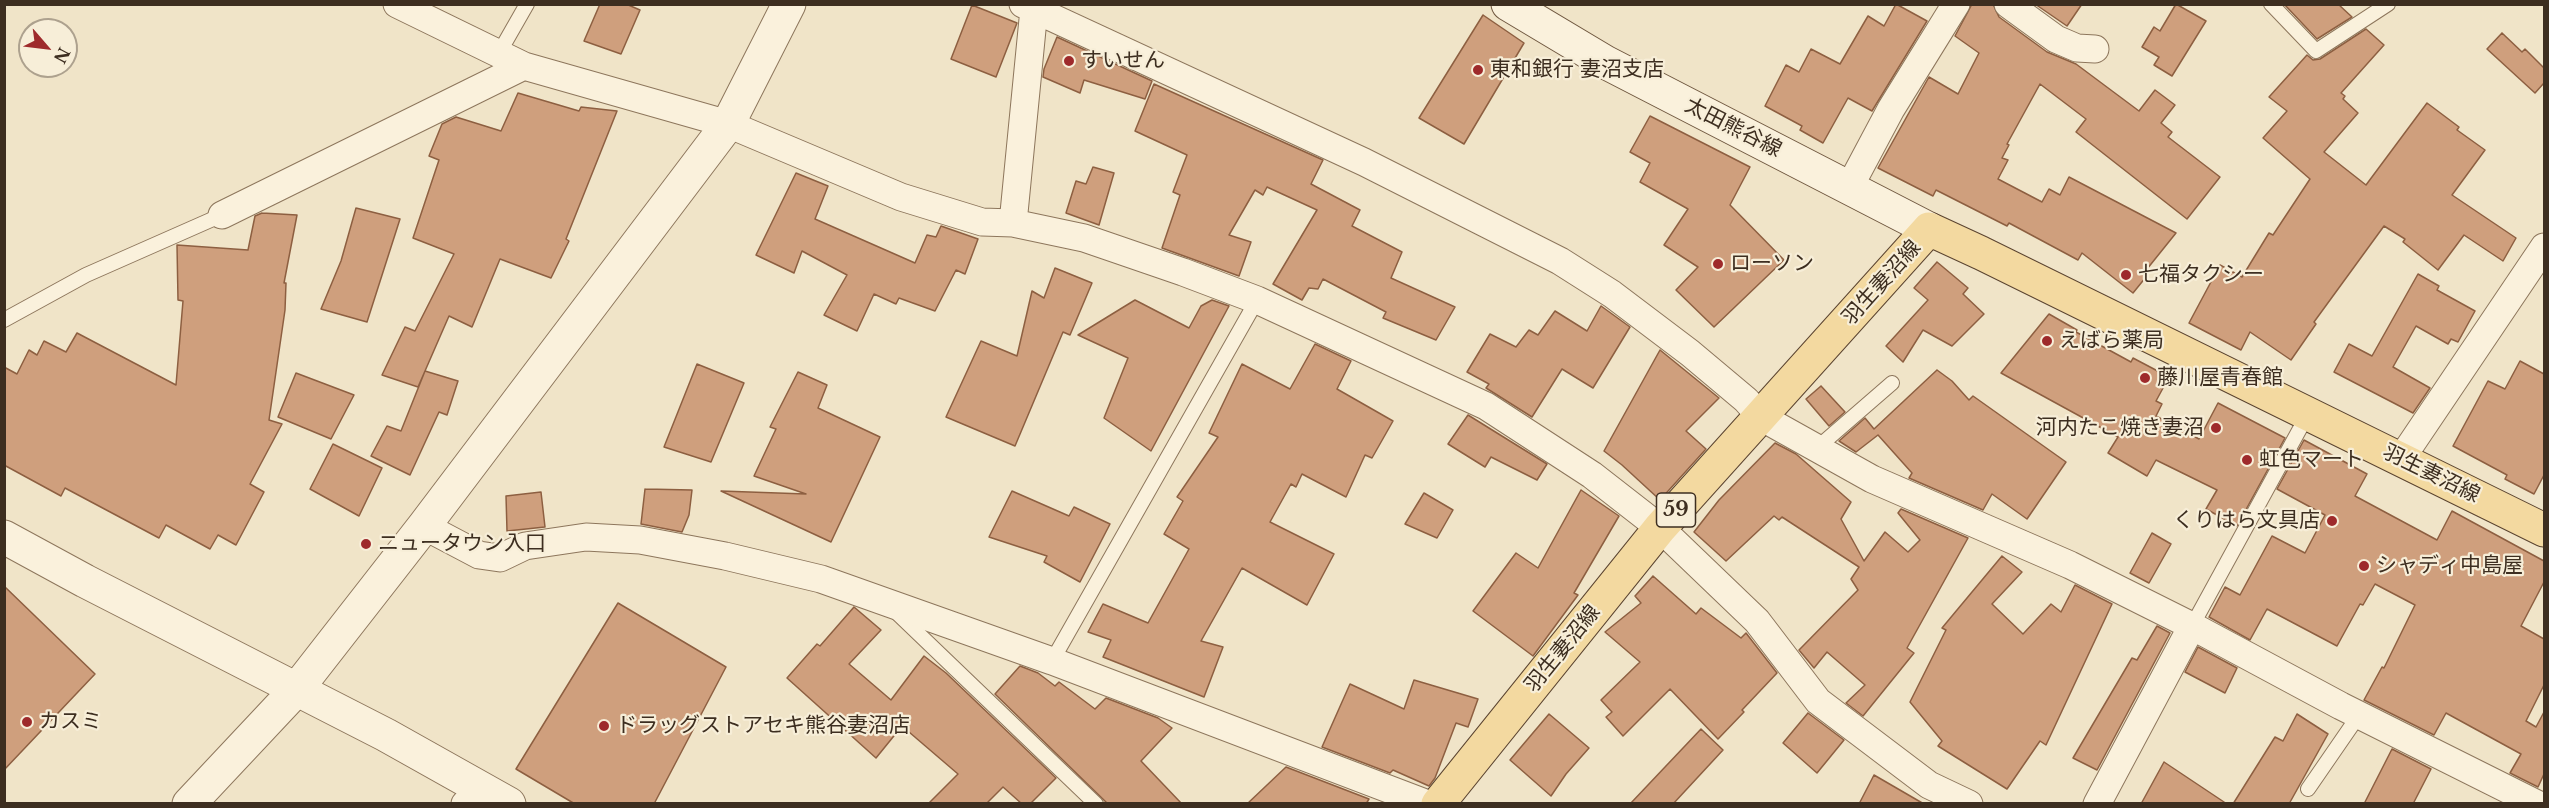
<!DOCTYPE html>
<meta charset="utf-8">
<style>
body{margin:0}
#map{position:relative;width:2549px;height:808px;overflow:hidden;background:#f0e4c8;font-family:"Libre Baskerville",serif}
canvas{display:block}
.frame{position:absolute;inset:0;border:6px solid #3d2e20;pointer-events:none}
.north{position:absolute;left:18px;top:18px;width:60px;height:60px;box-sizing:border-box;background:#f7eed8;border:2px solid #ada18e;border-radius:50%;rotate:118deg;font-size:16px;font-weight:700;line-height:24px;text-align:center;color:#3d2e20}
.north::after{content:'';display:block;margin:auto;width:21px;height:27px;background:#9e2a2b;clip-path:polygon(50% 0,100% 100%,50% 72%,0 100%)}
</style>
<div id="map">
<canvas width="2549" height="808"></canvas>
<div class="frame"></div>
<div class="north">N</div>
</div>
<script>
const ctx = document.querySelector('canvas').getContext('2d');
ctx.lineJoin = 'round';
function fillPath(path, color) { ctx.fillStyle = color; ctx.fill(path, 'evenodd'); }
const toPath = rows => new Path2D(rows.map(r => 'M' + r).join(''));
function stroke(path, color, width, dash) { ctx.strokeStyle = color; ctx.lineWidth = width; ctx.lineCap = dash ? 'butt' : 'round'; ctx.setLineDash(dash || []); ctx.stroke(path); }
function label(font, color, halo, rows, align = 'center') {
  ctx.font = font + ' "Libre Baskerville","Noto Sans JP",serif'; ctx.lineWidth = 4.5; ctx.setLineDash([]); ctx.textBaseline = 'middle'; ctx.strokeStyle = halo; ctx.fillStyle = color; for (const [text, x, y, turn = 0] of rows) {
    ctx.save(); ctx.translate(x, y); ctx.rotate((+turn || 0) * Math.PI / 180); ctx.textAlign = isNaN(turn) ? turn : align; if (halo) ctx.strokeText(text, 0, 0); ctx.fillText(text, 0, 0); ctx.restore();
  }
}
const building = toPath([
 [600,4,626,4,640,10,621,54,584,41,600,4],
 [1896,4,1927,21,1872,111,1848,98,1823,143,1800,130,1802,126,1765,106,1786,65,1799,72,1811,49,1840,64,1868,16,1884,26,1896,4],
 [1972,4,1993,4,1999,17,2047,52,2076,64,2139,111,2155,90,2175,105,2161,123,2172,132,2168,137,2220,177,2187,219,2076,132,2086,119,2040,84,2007,144,2009,145,2002,158,2008,160,1998,179,2042,202,2049,189,2060,195,2069,177,2176,233,2143,274,2146,277,2133,293,2082,253,2078,260,2009,223,2007,226,1936,190,1933,196,1878,168,1929,77,1958,94,1979,53,1955,36,1972,4],
 [2035,4,2082,4,2067,26,2035,4],
 [2176,4,2206,21,2172,76,2154,65,2159,57,2142,47,2154,27,2160,31,2176,4],
 [2284,4,2338,4,2352,17,2317,39,2284,4],
 [972,5,1017,23,996,77,951,59,972,5],
 [1483,15,1524,43,1464,144,1419,118,1483,15],
 [2366,29,2384,45,2341,93,2345,96,2343,99,2358,113,2324,152,2366,185,2427,103,2459,127,2457,130,2485,150,2452,195,2516,238,2503,261,2464,235,2438,270,2403,242,2405,239,2384,226,2314,322,2316,324,2291,360,2250,332,2241,350,2189,323,2220,265,2242,277,2269,233,2273,235,2310,179,2263,138,2287,111,2269,97,2307,55,2313,60,2320,59,2366,29],
 [2502,33,2522,52,2525,49,2544,68,2544,83,2535,93,2487,49,2502,33],
 [1057,37,1152,81,1145,99,1084,80,1080,93,1043,77,1044,69,1057,37],
 [1154,84,1323,160,1311,184,1360,210,1352,226,1402,252,1391,278,1455,307,1436,340,1383,318,1386,312,1323,279,1318,289,1309,288,1302,300,1273,284,1317,210,1267,187,1263,195,1255,190,1229,235,1251,242,1239,276,1162,248,1180,195,1173,192,1187,155,1135,131,1154,84],
 [518,93,579,111,581,107,617,111,566,239,569,241,551,278,500,259,472,327,449,316,418,387,382,375,405,327,415,331,454,254,413,238,439,160,429,156,442,124,456,117,501,131,518,93],
 [1650,116,1750,167,1730,205,1784,260,1714,327,1676,290,1698,267,1664,245,1688,209,1640,182,1650,163,1630,152,1650,116],
 [1093,167,1114,173,1099,225,1066,213,1076,181,1086,184,1093,167],
 [796,173,828,186,815,219,915,263,927,235,936,237,941,226,978,239,965,274,956,270,935,311,899,298,896,304,874,294,857,331,824,315,847,275,802,251,794,273,756,255,796,173],
 [356,208,400,219,367,322,321,309,341,261,356,208],
 [262,213,297,215,284,283,286,283,285,310,269,420,282,424,250,484,264,492,236,545,218,535,210,549,166,525,159,538,65,488,61,496,4,465,4,367,17,374,29,350,37,355,44,341,66,352,77,333,176,385,183,301,178,300,177,245,248,250,255,216,262,213],
 [1937,262,1968,288,1963,294,1984,314,1952,346,1923,330,1903,362,1886,346,1928,300,1914,288,1937,262],
 [1055,268,1092,283,1070,335,1063,332,1015,446,946,417,981,341,1017,356,1032,291,1044,298,1055,268],
 [2418,274,2439,286,2437,290,2475,311,2458,342,2451,339,2448,344,2416,326,2393,367,2430,388,2413,413,2334,372,2349,344,2372,356,2418,274],
 [1135,300,1189,328,1201,306,1212,300,1229,306,1151,451,1104,418,1128,358,1078,335,1135,300],
 [1601,306,1630,327,1593,388,1562,369,1532,417,1486,388,1489,384,1467,372,1490,334,1516,347,1529,330,1538,335,1555,311,1587,331,1601,306],
 [2049,314,2077,330,2076,332,2131,362,2133,358,2169,377,2156,401,2162,404,2156,416,2199,439,2218,403,2285,438,2237,526,2206,509,2217,490,2156,460,2147,476,2108,453,2118,437,2001,373,2049,314],
 [1315,344,1351,361,1337,389,1393,421,1372,458,1365,455,1346,497,1302,474,1296,487,1291,484,1270,522,1334,554,1307,605,1242,568,1201,641,1223,647,1204,697,1103,657,1111,640,1088,632,1103,604,1148,623,1189,549,1164,534,1183,501,1177,497,1218,437,1209,433,1242,364,1290,389,1315,344],
 [1660,350,1719,398,1686,431,1706,449,1660,500,1622,465,1604,451,1660,350],
 [2520,361,2544,374,2544,475,2534,494,2505,479,2507,475,2453,446,2488,381,2505,389,2520,361],
 [697,364,744,383,711,462,664,447,697,364],
 [1937,370,1952,381,1969,400,1973,396,2066,462,2027,519,1992,494,1983,510,1909,478,1912,473,1878,435,1856,452,1839,441,1865,418,1874,429,1937,370],
 [425,371,458,381,447,415,439,412,410,475,371,456,387,426,401,431,425,371],
 [798,372,827,385,818,408,880,437,831,542,721,491,806,494,754,476,776,429,770,427,798,372],
 [296,373,354,395,331,439,278,417,296,373],
 [1821,386,1845,412,1829,426,1806,399,1821,386],
 [1468,415,1547,464,1537,480,1491,457,1485,467,1448,444,1468,415],
 [2304,440,2367,474,2355,496,2437,540,2452,511,2544,561,2544,582,2521,626,2544,639,2544,685,2526,721,2536,727,2544,712,2544,774,2538,787,2510,773,2521,754,2446,713,2434,735,2364,700,2382,667,2384,668,2415,605,2375,584,2363,605,2360,604,2337,646,2267,609,2250,640,2209,617,2225,587,2240,595,2272,536,2305,553,2325,515,2277,489,2304,440],
 [1775,443,1796,454,1851,502,1841,519,1864,561,1885,532,1908,552,1920,540,1898,513,1901,509,1968,538,1907,648,1914,653,1863,716,1846,703,1865,685,1827,652,1814,668,1799,650,1858,590,1851,579,1859,567,1782,517,1779,520,1774,516,1726,561,1694,532,1719,500,1775,443],
 [333,444,382,468,359,516,310,489,333,444],
 [645,489,692,490,689,515,682,532,641,524,645,489],
 [1581,490,1619,516,1574,593,1578,595,1533,656,1473,611,1516,553,1538,568,1581,490],
 [1012,491,1069,516,1074,507,1110,524,1080,582,1044,562,1047,556,989,537,1012,491],
 [541,492,545,527,507,531,506,496,541,492],
 [1424,493,1453,510,1437,538,1405,524,1424,493],
 [2152,533,2171,544,2149,583,2130,573,2152,533],
 [2002,556,2022,572,1992,604,2023,634,2051,604,2061,612,2075,585,2112,604,2046,745,2040,741,2007,789,1938,746,1942,741,1910,702,1946,630,1942,628,2002,556],
 [1653,576,1696,614,1701,608,1741,638,1746,633,1777,673,1742,710,1744,712,1718,739,1670,689,1623,736,1606,717,1612,712,1601,700,1640,662,1605,632,1641,603,1635,596,1653,576],
 [4,586,95,674,4,770,4,586],
 [618,603,726,667,654,804,575,804,516,769,618,603],
 [854,607,881,630,849,664,891,700,924,656,946,673,1056,778,1030,804,1022,804,1003,787,986,804,928,804,958,774,902,726,876,758,787,678,817,644,820,646,854,607],
 [2157,626,2170,633,2097,770,2073,758,2132,658,2137,660,2157,626],
 [2198,647,2237,668,2225,693,2185,672,2198,647],
 [1020,666,1038,673,1055,686,1059,682,1095,709,1106,698,1158,718,1172,728,1141,761,1182,804,1108,804,995,694,1020,666],
 [1414,680,1478,699,1468,727,1456,723,1435,778,1429,786,1393,770,1390,773,1322,747,1350,684,1404,709,1414,680],
 [1808,713,1844,740,1817,773,1783,743,1808,713],
 [1549,714,1589,748,1566,774,1551,796,1510,760,1549,714],
 [2297,714,2328,734,2289,804,2233,804,2275,737,2283,741,2297,714],
 [1701,729,1723,750,1673,804,1630,804,1701,729],
 [2392,749,2431,769,2413,804,2364,804,2392,749],
 [2164,762,2227,804,2141,804,2164,762],
 [1286,767,1369,799,1366,804,1247,804,1286,767],
 [1874,775,1924,804,1859,804,1874,775]
]);
fillPath(building, '#cf9f7d');
stroke(building, '#8d5f41', 1.5);
const service = toPath([
 [2271,4,2316,51,2388,4],
 [499,53,527,4],
 [4,320,86,275,222,215],
 [1817,448,1892,383],
 [898,614,1096,804],
 [2192,626,2308,414],
 [1052,661,1257,300],
 [2308,789,2359,715]
]);
const minor = toPath([
 [397,4,524,66,728,124,901,197,982,222,1013,223,1084,238,1183,272,1257,300,1486,406,1592,475,1660,528,1757,621,1818,701,1929,785,1969,804],
 [1023,4,1364,162,1560,261,1612,294,1690,353,1746,400,1761,417,1872,479,2070,565,2192,626,2341,706,2537,804],
 [2008,4,2056,39,2077,48,2095,49],
 [1849,188,1891,109,1956,4],
 [222,215,524,66],
 [1013,223,1034,9],
 [2401,459,2544,247],
 [424,526,479,555,500,558,525,546,586,537,640,540,725,556,821,579,1052,661,1428,804],
 [465,804,480,788],
 [2097,804,2192,626]
]);
const tertiary = toPath([
 [4,537,85,581,386,735,509,804],
 [189,804,296,690,424,526,728,124,789,4]
]);
const secondary = toPath([
 [1508,4,1605,62,1929,229]
]);
const primary = toPath([
 [1438,804,1660,528,1929,229,1981,253,2544,530]
]);
stroke(service, '#8d765c', 16);
stroke(minor, '#8d765c', 29);
stroke(tertiary, '#8d765c', 35);
stroke(secondary, '#6f573f', 35);
stroke(primary, '#5b4430', 35);
stroke(service, '#faf1dc', 14);
stroke(minor, '#faf1dc', 27);
stroke(tertiary, '#faf1dc', 33);
stroke(secondary, '#faf1dc', 33);
stroke(primary, '#f3d9a0', 33);
for (const [x, y, r, color] of [
 [1069,61,6,"#9e2a2b"],
 [1478,70,6,"#9e2a2b"],
 [1718,264,6,"#9e2a2b"],
 [2126,275,6,"#9e2a2b"],
 [2047,341,6,"#9e2a2b"],
 [2145,378,6,"#9e2a2b"],
 [2216,428,6,"#9e2a2b"],
 [2247,460,6,"#9e2a2b"],
 [2332,521,6,"#9e2a2b"],
 [366,544,6,"#9e2a2b"],
 [2364,566,6,"#9e2a2b"],
 [27,722,6,"#9e2a2b"],
 [604,726,6,"#9e2a2b"]
]) { const dot = new Path2D(); dot.arc(x, y, r, 0, 2 * Math.PI); ctx.fillStyle = color; ctx.fill(dot); stroke(dot, '#f7eed8', 2); }
for (const [x, y, w] of [
 [1676,510,39]
]) { const box = new Path2D(); box.roundRect(x - w / 2, y - 17, w, 34, 4.5); ctx.fillStyle = '#f7eed8'; ctx.fill(box); stroke(box, '#3d2e20', 1.5); }
label('bold 20px', '#3d2e20', null, [
 ["59",1676,510]
]);
label('21px', '#3d2e20', '#f7eed8', [
 ["すいせん",1081,61],
 ["東和銀行 妻沼支店",1490,70],
 ["ローソン",1730,264],
 ["七福タクシー",2138,275],
 ["えばら薬局",2059,341],
 ["藤川屋青春館",2157,378],
 ["河内たこ焼き妻沼",2204,428,"right"],
 ["虹色マート",2259,460],
 ["くりはら文具店",2320,521,"right"],
 ["ニュータウン入口",378,544],
 ["シャディ中島屋",2376,566],
 ["カスミ",39,722],
 ["ドラッグストアセキ熊谷妻沼店",616,726]
], 'left');
label('21px', '#3d2e20', '#f7eed8', [
 ["太田熊谷線",1733,128,27],
 ["羽生妻沼線",1882,283,-48],
 ["羽生妻沼線",2431,474,26],
 ["羽生妻沼線",1563,649,-51]
]);
</script>
